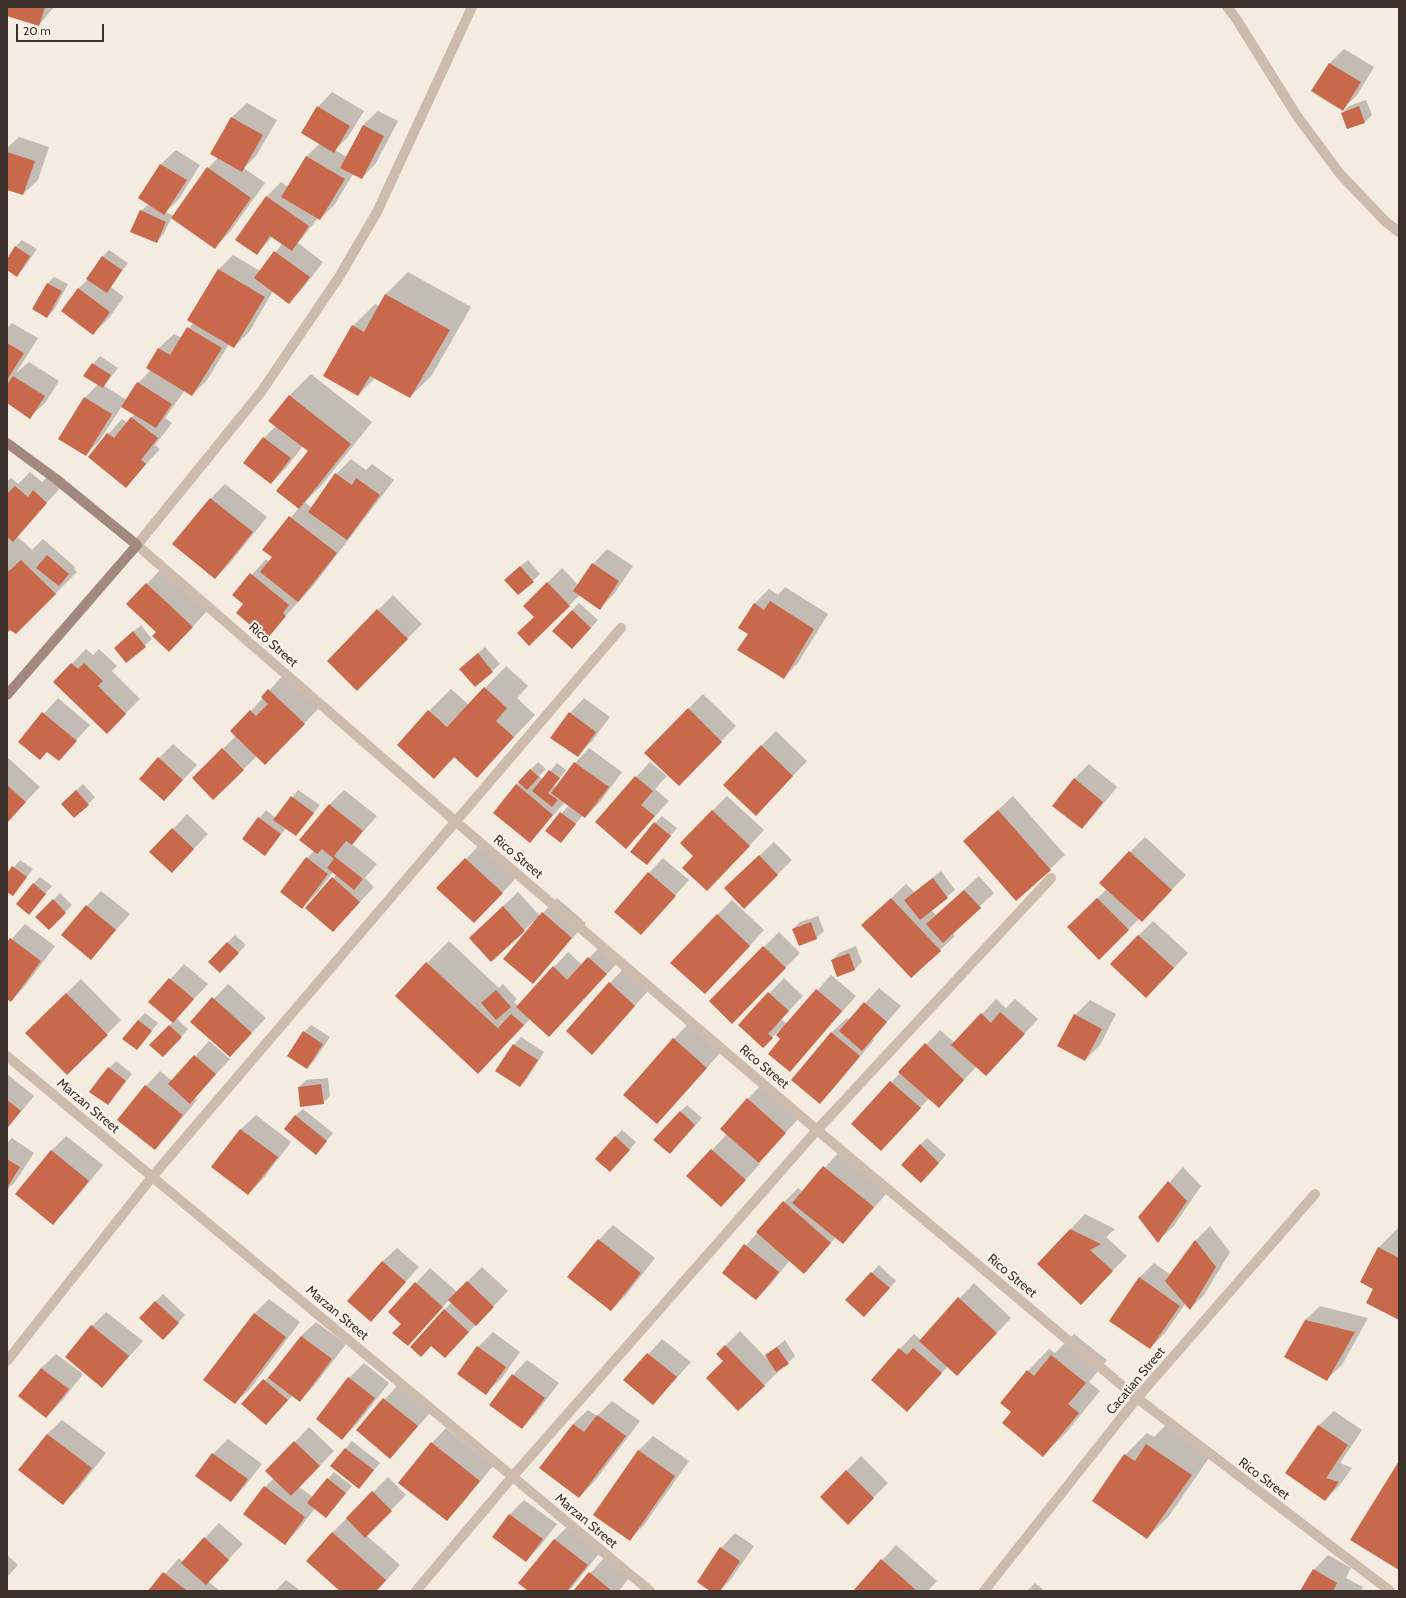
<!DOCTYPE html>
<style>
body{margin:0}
#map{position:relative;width:1406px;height:1598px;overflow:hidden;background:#f4ebe1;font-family:Cabin,sans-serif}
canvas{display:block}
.frame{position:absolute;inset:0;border:8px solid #3b302b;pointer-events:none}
.scale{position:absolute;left:16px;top:24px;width:88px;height:18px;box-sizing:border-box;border:2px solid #3b302b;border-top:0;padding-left:5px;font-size:12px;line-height:14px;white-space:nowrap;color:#3b302b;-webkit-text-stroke:3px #fbf5ee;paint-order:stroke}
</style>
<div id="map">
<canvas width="1406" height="1598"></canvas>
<div class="frame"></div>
<div class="scale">20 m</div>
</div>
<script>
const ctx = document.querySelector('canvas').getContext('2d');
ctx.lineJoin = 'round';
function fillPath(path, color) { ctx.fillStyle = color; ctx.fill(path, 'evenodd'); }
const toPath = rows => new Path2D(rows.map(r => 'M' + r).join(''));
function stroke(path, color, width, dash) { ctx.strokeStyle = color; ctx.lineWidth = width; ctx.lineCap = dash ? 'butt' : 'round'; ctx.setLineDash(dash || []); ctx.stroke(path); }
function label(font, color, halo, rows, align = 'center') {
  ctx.font = font + ' Cabin,sans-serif'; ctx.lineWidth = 4; ctx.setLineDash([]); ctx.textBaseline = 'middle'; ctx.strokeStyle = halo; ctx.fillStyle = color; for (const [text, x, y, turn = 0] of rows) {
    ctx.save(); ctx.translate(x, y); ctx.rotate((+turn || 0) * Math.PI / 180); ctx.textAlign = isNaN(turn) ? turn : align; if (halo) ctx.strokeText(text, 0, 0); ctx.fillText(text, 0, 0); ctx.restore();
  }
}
fillPath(toPath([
 [9,7,54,7,39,25,7,15],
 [1344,49,1374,67,1357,95,1343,109,1329,64],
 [332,92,364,111,348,137,335,150,347,157,363,125,378,111,398,121,376,163,362,178,353,174,335,204,320,219,318,218,298,243,323,262,303,288,289,303,273,291,249,332,234,347,229,344,207,380,192,395,185,390,165,418,172,423,155,445,160,449,126,486,89,456,122,419,127,423,135,414,122,406,100,440,86,455,85,398,98,384,84,375,100,356,118,368,104,386,127,400,138,383,151,370,147,368,159,348,174,334,182,338,193,323,218,270,233,255,260,271,283,243,273,236,257,254,266,197,281,182,288,187,307,156,320,143,318,107],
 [1366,100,1372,115,1365,122,1348,128,1342,113,1349,106],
 [247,103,277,120,256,156,244,168,265,183,229,233,215,247,172,217,163,235,156,242,141,211,149,204,139,198,161,164,176,150,200,165,179,199,166,212,174,216,208,168,218,158,211,154,232,117],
 [19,137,49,147,38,180,23,194,7,189,7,148],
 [22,240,37,249,24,268,17,275,7,269,7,260,15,247],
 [109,250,128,263,111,287,124,297,108,319,93,334,78,289,88,279,102,257],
 [408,272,471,307,432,375,410,397,375,378,358,395,353,326,375,304,379,306,386,294],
 [54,277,68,284,54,310,47,317,47,284],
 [12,323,38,338,16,373,29,362,59,381,45,403,30,417,7,402,7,328],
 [311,374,372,422,321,486,305,502,312,508,336,474,351,459,366,470,372,464,394,480,313,586,266,637,245,604,234,595,266,559,269,562,273,557,264,549,299,508,310,451,303,446,286,468,271,483,264,438,276,426,289,396],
 [30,472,42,482,48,476,61,487,17,536,32,550,43,539,75,567,74,569,77,572,16,633,11,628,7,632,7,482,11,478,18,484],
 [225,484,267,517,230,563,215,578,173,544,211,498],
 [607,549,633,566,614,594,600,608,580,595,529,644,535,617,524,606,562,568,578,585,593,564],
 [528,560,540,574,518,594,512,573],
 [161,569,207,611,184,636,158,632,147,584],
 [785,587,828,614,798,663,784,677,749,634,754,604,769,589,778,595],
 [393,595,422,624,357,689,328,661],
 [579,603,598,620,579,641,572,610],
 [141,625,152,639,126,662,122,641],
 [485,647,500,664,475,686,460,669],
 [86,649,93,655,99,649,117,666,112,671,140,699,107,732,54,682],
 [506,666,528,686,517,698,535,715,477,776,455,757,434,777,429,711,451,689,469,705],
 [283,675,319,708,280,749,257,756,213,799,193,778,236,736,251,711],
 [703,694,736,726,679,784,688,709],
 [58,698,90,725,58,760,48,751,19,741],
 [584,698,610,717,592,741,577,756,570,713],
 [776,731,807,761,770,800,761,746],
 [173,744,197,765,164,800,159,758],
 [589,748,622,772,600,802,585,817,583,815,561,842,547,831,569,805,565,802,530,841,516,785,538,762,546,769,539,776,543,780,557,763,566,770,554,785,556,787,575,763],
 [7,757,40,787,7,821],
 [650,762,667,776,655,789,669,801,626,848,636,777],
 [1089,764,1117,787,1096,813,1082,828,1074,779],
 [83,784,95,797,88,804,69,797],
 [298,790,320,805,296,835,286,828,265,855,243,839,266,810,276,818],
 [344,790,377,816,352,844,377,864,365,878,374,887,333,931,333,878,336,875,333,872,317,893,302,907,307,858,315,850,301,840,330,804],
 [727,796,764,830,722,875,695,856,712,811],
 [1013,796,1065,855,1050,869,964,841],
 [187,814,208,834,186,857,151,852],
 [662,816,677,828,647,864,655,823],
 [1145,837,1186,875,1156,906,1139,919,1099,958,1068,927,1107,889,1100,882],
 [774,842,792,860,777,875,740,874],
 [480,844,517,877,489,907,466,859],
 [663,858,689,880,641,934,649,873],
 [20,860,33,869,13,895,7,891,7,875],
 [941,871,955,890,931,910,936,915,979,876,994,893,952,933,955,936,940,950,863,925,906,884,914,892],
 [40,877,52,886,29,913,33,884],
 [101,891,130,914,91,958,87,906],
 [518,892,540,916,557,898,586,923,533,982,533,922,491,961,470,938],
 [60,893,72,905,49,929,37,917],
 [732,900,764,930,719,979,717,915],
 [818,916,824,931,816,938,793,929,800,922],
 [1153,921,1188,953,1161,982,1138,936],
 [25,924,55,946,25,986,11,1001,7,998,7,944],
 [779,932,800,953,732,1022,710,1001],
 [235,935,246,945,220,972,209,962],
 [449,941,499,988,503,984,517,999,514,1002,518,1006,568,952,582,965,604,943,621,959,549,1036,530,1019,511,1039,506,1037,427,963],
 [856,946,862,962,855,969,838,975,832,960,839,953],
 [184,964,208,984,176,1018,188,1029,163,1056,151,1045,173,1022,150,1002],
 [624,968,649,990,592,1053,610,983],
 [831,975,856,996,790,1071,782,1039,782,1030,781,1029,763,1046,740,1024,784,978,803,996,781,1019,787,1024],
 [81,979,121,1020,67,1074,26,1033],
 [228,984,266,1018,230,1056,192,1022],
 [879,988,901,1006,872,1039,874,1040,834,1088,820,1103,793,1080,832,1032,847,1018,850,1020],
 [996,999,1006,1008,1015,999,1038,1019,1000,1060,976,1067,939,1107,929,1098,896,1135,852,1124,940,1030,955,1043],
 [1090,1000,1116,1014,1100,1045,1085,1060,1075,1015],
 [145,1013,158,1023,137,1049,138,1020],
 [688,1024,721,1052,657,1123,674,1039],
 [311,1025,330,1037,314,1061,307,1068,304,1032],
 [521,1037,544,1052,527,1079,520,1086,497,1070,514,1045],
 [209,1041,230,1059,194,1098,197,1100,169,1134,155,1149,146,1086,160,1071,172,1081],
 [116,1061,132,1074,107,1104,109,1068],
 [7,1074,34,1096,7,1129],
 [328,1078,330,1096,323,1103,299,1087,306,1080],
 [762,1084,800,1117,758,1163,760,1164,735,1191,688,1176,727,1134,748,1099],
 [687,1105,702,1118,677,1146,680,1112],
 [303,1109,333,1133,316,1154,295,1116],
 [256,1115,291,1142,263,1179,248,1194,212,1166,241,1129],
 [622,1130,636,1142,617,1164,615,1137],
 [66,1136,103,1165,67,1209,52,1223,16,1194,52,1150],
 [12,1138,34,1153,15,1182,7,1190,7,1143],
 [927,1138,946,1155,928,1175,920,1145],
 [839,1152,888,1192,843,1243,836,1237,804,1272,790,1260,771,1284,756,1299,723,1272,784,1202,798,1188,803,1192],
 [1183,1167,1201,1186,1173,1227,1158,1241,1139,1217],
 [1085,1214,1115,1229,1106,1237,1127,1256,1081,1304,1038,1264],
 [613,1225,655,1258,626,1295,611,1310,599,1240],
 [1210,1226,1230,1252,1204,1295,1190,1309,1185,1304,1165,1333,1150,1348,1139,1278,1154,1263,1171,1275,1196,1240],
 [1399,1227,1399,1319,1374,1288,1378,1248],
 [397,1248,419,1267,371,1320,382,1262],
 [879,1265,896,1281,871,1308,847,1300],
 [482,1267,508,1291,445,1357,432,1345,421,1356,444,1310,452,1302,449,1300,422,1330,402,1323,416,1283,430,1268,457,1292],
 [974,1283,1011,1318,957,1375,948,1366,907,1410,900,1349,914,1334,921,1340],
 [163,1294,185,1315,170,1332,140,1318],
 [269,1299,300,1322,250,1389,235,1403,254,1314],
 [1320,1306,1368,1318,1342,1365,1327,1379,1305,1320],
 [106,1312,143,1341,102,1387,92,1326],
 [316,1322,346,1344,314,1386,300,1400,293,1395,266,1424,243,1404,279,1365,301,1336],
 [740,1331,768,1360,766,1355,785,1340,795,1356,738,1410,724,1361,717,1354],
 [493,1332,520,1352,501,1379,486,1393,478,1347],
 [1074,1334,1107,1360,1089,1382,1100,1391,1065,1434,1043,1455,1013,1412,1028,1371,1049,1349,1055,1353],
 [662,1339,691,1362,653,1404,625,1380],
 [56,1354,83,1374,61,1402,46,1417,41,1368],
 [527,1360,559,1383,536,1413,522,1428,513,1375],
 [364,1363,389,1383,357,1424,342,1439,349,1378],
 [399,1384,432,1411,390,1457,357,1430],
 [612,1401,640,1421,594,1482,579,1497,573,1424,588,1410,597,1416],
 [1334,1411,1362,1430,1340,1463,1352,1468,1340,1485,1325,1500,1286,1473,1319,1425],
 [62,1420,106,1453,78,1489,63,1503,19,1470,47,1434],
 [1169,1422,1213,1452,1169,1516,1147,1538,1125,1455,1147,1433,1154,1437],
 [309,1427,334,1451,299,1487,313,1497,334,1472,352,1486,326,1517,315,1508,299,1529,284,1544,265,1487,274,1478,295,1442],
 [446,1428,493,1466,461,1505,447,1520,432,1443],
 [653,1436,689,1461,644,1525,630,1539,638,1451],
 [228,1439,262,1464,245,1486,231,1501,213,1454],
 [352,1441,380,1463,359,1488,331,1466],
 [861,1456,888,1483,848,1523,821,1497],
 [388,1477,406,1495,366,1535,400,1565,377,1591,342,1591,332,1533],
 [524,1500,557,1524,540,1546,526,1561,509,1515],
 [219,1523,243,1544,208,1581,220,1591,150,1591,179,1558,183,1562],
 [569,1525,602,1550,569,1591,529,1591,519,1583,555,1539],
 [735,1533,754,1546,731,1579,720,1591,712,1591,721,1548],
 [896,1545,937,1581,928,1591,854,1591],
 [7,1555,18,1565,7,1577],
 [1328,1555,1351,1568,1346,1578,1363,1587,1361,1591,1302,1591,1314,1570],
 [604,1558,629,1578,619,1591,575,1591],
 [286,1580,301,1591,275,1591],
 [1035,1583,1045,1591,1027,1591]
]), '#0003');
fillPath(toPath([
 [8,7,45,7,39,26,7,16],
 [1329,63,1361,82,1343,111,1311,91],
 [317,106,350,126,334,153,301,133],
 [1359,106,1365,123,1347,129,1341,113],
 [231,117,263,135,242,172,210,154],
 [363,125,384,136,362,179,340,168],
 [7,152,35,161,23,195,7,190],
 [306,156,345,179,320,220,281,197],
 [160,164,187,180,164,215,138,198],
 [207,167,251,198,215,249,171,218],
 [266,196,309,226,292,251,270,236,257,255,235,240],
 [140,210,166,222,157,243,130,232],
 [15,246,30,256,17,277,7,270,7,259],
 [274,251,310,277,289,304,254,278],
 [102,256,122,270,107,293,86,279],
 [218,269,265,297,234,348,187,320],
 [47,283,62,291,47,318,32,309],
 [78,288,110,312,93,335,61,311],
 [385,294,450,330,410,398,370,376,358,396,323,376,352,325,364,332],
 [187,327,222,348,192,396,146,368,158,348,170,355],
 [7,343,24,353,7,380],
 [92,363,111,375,103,388,83,376],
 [13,376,45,396,30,419,7,403,7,385],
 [137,382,172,404,156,428,121,407],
 [289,395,351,444,299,509,276,491,308,451,268,421],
 [84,397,112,414,86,456,58,439],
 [131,417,158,438,141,460,146,464,126,488,88,457,107,433,114,438],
 [263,437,291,458,271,484,243,463],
 [335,473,352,485,356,478,380,495,347,540,308,512],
 [15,486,28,497,33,490,47,503,13,542,7,537,7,494],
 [210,498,253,532,215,579,172,544],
 [289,516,337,553,298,602,260,572,272,557,262,550],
 [47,555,69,574,59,586,36,568],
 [21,560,56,594,16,634,10,630,7,633,7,569,9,571],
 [592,563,619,581,600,610,573,591],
 [520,566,534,582,518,595,504,580],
 [250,573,289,605,283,613,286,616,267,639,236,613,243,604,232,595],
 [547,582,570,606,529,646,517,633,534,617,523,606],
 [146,583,193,627,169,652,152,636,156,632,126,604],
 [770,601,814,629,784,679,737,650,748,634,738,628,754,603,764,610],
 [377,609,408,639,357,691,327,661],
 [572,610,591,628,572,649,552,631],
 [133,631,146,647,126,663,114,648],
 [478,653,493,672,475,687,459,669],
 [71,663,78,669,84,663,103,681,98,686,126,714,107,734,53,682],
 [484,687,507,708,496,721,514,737,477,778,454,757,434,779,397,745,428,710,447,727],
 [268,689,305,724,265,765,230,731,250,710,256,716,268,704,261,697],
 [688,708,722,742,679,786,644,753],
 [42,712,77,741,59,761,47,752,40,760,18,742],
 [569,712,596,732,578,757,550,738],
 [761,745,793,776,756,816,723,785],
 [222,748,244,770,213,800,192,778],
 [158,757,183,780,164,801,139,779],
 [574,762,609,787,585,818,551,793],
 [530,769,539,777,527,790,518,782],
 [549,770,560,778,548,793,558,800,552,807,532,791],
 [635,776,653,791,641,805,655,816,626,849,595,822],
 [1074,778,1103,802,1082,829,1052,806],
 [516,784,553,815,530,843,493,813],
 [7,785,26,802,7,823],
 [76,790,89,805,74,818,61,804],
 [291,796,314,813,296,836,273,820],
 [329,804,363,831,352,845,346,841,334,856,363,879,354,890,327,868,334,859,322,849,317,854,299,840],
 [712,810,750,846,707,891,682,868,693,856,680,843],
 [998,810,1051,870,1016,901,963,841],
 [560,812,576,824,561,843,545,831],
 [258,817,281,834,265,856,242,839],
 [654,822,671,836,647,865,630,852],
 [172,828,194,849,172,873,149,852],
 [1129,851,1172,890,1142,922,1099,883],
 [759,855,778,875,744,909,724,888],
 [306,857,328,874,302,909,280,892],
 [465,858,503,893,474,923,436,888],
 [12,866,27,877,13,896,7,892,7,873],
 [648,872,676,896,641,935,614,912],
 [332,877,360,902,333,932,305,908],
 [933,878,948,898,920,920,904,900],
 [33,883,46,894,29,915,16,904],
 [964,890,981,908,943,943,926,924],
 [891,898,941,951,911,978,861,925],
 [1097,898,1129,930,1099,960,1067,927],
 [53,899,66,913,49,930,35,917],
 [86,905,116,930,91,960,61,935],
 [503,906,525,931,491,962,469,938],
 [542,912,572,938,533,984,503,959],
 [717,914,750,946,705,994,670,963],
 [811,922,817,939,799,946,792,929],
 [1138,935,1174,968,1146,998,1110,964],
 [10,938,41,961,11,1002,7,999,7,942],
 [227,942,239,953,220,973,208,962],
 [763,946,786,968,732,1024,709,1001],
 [849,953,855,970,837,977,831,960],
 [588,957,607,974,549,1037,516,1007,553,966,567,980],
 [426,962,503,1033,498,1028,511,1014,524,1025,478,1074,395,996],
 [169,978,194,999,173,1023,148,1002],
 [609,982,635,1006,592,1055,566,1031],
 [816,989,842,1011,790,1072,768,1054,780,1039,776,1035],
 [496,990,511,1007,496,1020,481,1003],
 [768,992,789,1011,768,1034,773,1038,763,1048,738,1025],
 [66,993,108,1035,67,1075,25,1033],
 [212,997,252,1033,230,1057,190,1022],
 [864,1002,887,1022,862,1051,839,1031],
 [1000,1012,1025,1034,986,1076,951,1045,981,1013,991,1023],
 [1074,1014,1102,1029,1085,1061,1057,1046],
 [138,1020,152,1031,137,1050,122,1039],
 [169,1025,182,1037,163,1057,149,1045],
 [303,1031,323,1044,307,1069,287,1056],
 [831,1032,860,1056,820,1104,791,1080],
 [673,1038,707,1068,657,1124,623,1095],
 [925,1043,964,1080,939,1108,898,1072],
 [513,1044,538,1060,520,1087,495,1071],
 [194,1055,216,1074,190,1104,168,1084],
 [108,1067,126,1081,108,1105,89,1092],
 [890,1081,921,1108,881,1151,851,1124],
 [321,1084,324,1104,300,1107,298,1087],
 [145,1085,183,1115,155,1150,117,1120],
 [747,1098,786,1133,759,1163,720,1129],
 [7,1100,21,1111,7,1128],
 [680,1111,695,1125,670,1154,653,1140],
 [295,1115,327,1141,316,1155,284,1129],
 [240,1129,278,1157,248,1195,211,1167],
 [615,1136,630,1150,610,1172,595,1159],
 [920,1144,939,1163,921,1183,901,1165],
 [711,1149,746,1180,721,1207,686,1176],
 [51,1150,89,1181,53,1225,15,1194],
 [7,1159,20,1167,7,1188],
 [823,1166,874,1207,843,1244,792,1203],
 [1168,1181,1187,1201,1158,1243,1138,1217],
 [783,1201,831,1243,804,1274,756,1232],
 [1070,1229,1101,1244,1090,1250,1113,1271,1081,1305,1037,1264],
 [598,1239,641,1273,611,1311,567,1277],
 [1195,1240,1216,1267,1190,1310,1165,1281],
 [744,1244,779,1272,756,1300,722,1273],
 [1378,1247,1399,1258,1399,1320,1366,1303,1373,1289,1360,1282],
 [382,1261,406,1282,371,1322,347,1301],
 [871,1272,890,1288,864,1317,845,1300],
 [1139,1277,1180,1306,1150,1349,1109,1321],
 [467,1281,494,1307,476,1326,448,1300],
 [415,1282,443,1307,408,1346,392,1333,401,1324,388,1312],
 [958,1297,997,1333,957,1376,919,1341],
 [155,1301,179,1323,163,1340,139,1318],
 [444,1309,469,1332,445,1358,431,1346,421,1357,410,1347],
 [254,1313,286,1337,235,1404,203,1380],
 [1305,1320,1355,1332,1327,1381,1284,1357],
 [91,1325,129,1356,102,1388,65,1357],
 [301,1336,332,1359,300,1402,268,1378],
 [725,1345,765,1386,738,1411,706,1378,723,1361,716,1354],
 [477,1346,506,1367,486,1395,457,1374],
 [777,1347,789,1364,776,1372,765,1355],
 [899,1348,907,1355,913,1348,942,1373,907,1412,871,1380],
 [647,1353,677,1377,653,1405,623,1380],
 [1051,1355,1086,1383,1068,1404,1079,1413,1043,1457,1002,1423,1011,1412,1000,1403,1027,1370,1034,1376],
 [41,1368,69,1389,46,1418,18,1396],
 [512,1374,545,1398,522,1429,489,1405],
 [348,1377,375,1398,342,1440,316,1419],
 [263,1379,288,1400,266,1425,241,1404],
 [383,1398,418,1426,390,1459,356,1430],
 [597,1415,626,1436,579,1498,539,1468,573,1424,584,1432],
 [1318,1425,1348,1445,1326,1478,1339,1482,1325,1501,1285,1473],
 [47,1434,92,1468,63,1505,18,1470],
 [294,1441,320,1466,291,1496,265,1471],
 [431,1442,480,1481,447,1521,398,1483],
 [1146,1444,1192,1475,1147,1539,1092,1501,1124,1454,1135,1461],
 [345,1448,374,1470,359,1489,330,1466],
 [638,1450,675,1476,630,1541,593,1515],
 [212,1453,248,1479,231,1502,195,1476],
 [1399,1461,1399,1570,1350,1540],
 [846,1470,874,1498,848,1525,820,1497],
 [327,1478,346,1493,326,1518,307,1503],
 [264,1486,305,1517,285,1545,243,1514],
 [372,1491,392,1511,365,1538,346,1518],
 [509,1514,543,1539,526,1562,492,1537],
 [332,1532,386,1580,376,1591,340,1591,306,1561],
 [204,1537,229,1560,206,1585,181,1563],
 [554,1539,588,1565,567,1591,528,1591,518,1583],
 [720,1547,740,1561,720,1591,710,1591,697,1582],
 [881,1559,917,1591,853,1591],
 [1313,1569,1337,1583,1333,1591,1300,1591],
 [163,1572,187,1591,148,1591],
 [589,1572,612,1591,573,1591]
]), '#c8694b');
stroke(toPath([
 [472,7,377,212,339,277,261,392,137,545,455,821,817,1130,1137,1398,1390,1591],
 [1227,7,1235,17,1297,116,1340,174,1386,222,1399,232],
 [7,1056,650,1591],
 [7,1361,152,1177,621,628],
 [416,1591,513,1476,817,1130,1051,878],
 [984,1591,1137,1398,1315,1194]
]), '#cdbbac', 10);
stroke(toPath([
 [7,443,56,479,137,545,7,695]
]), '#a18a7d', 10);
label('13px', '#3b302b', '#fbf5ee', [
 ["Rico Street",273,645,41],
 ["Rico Street",518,857,40],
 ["Rico Street",764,1067,40],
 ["Marzan Street",88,1106,40],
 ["Rico Street",1012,1276,40],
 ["Marzan Street",337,1313,40],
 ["Cacatian Street",1136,1381,-50],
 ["Rico Street",1264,1479,37],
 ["Marzan Street",586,1521,40]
]);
</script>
